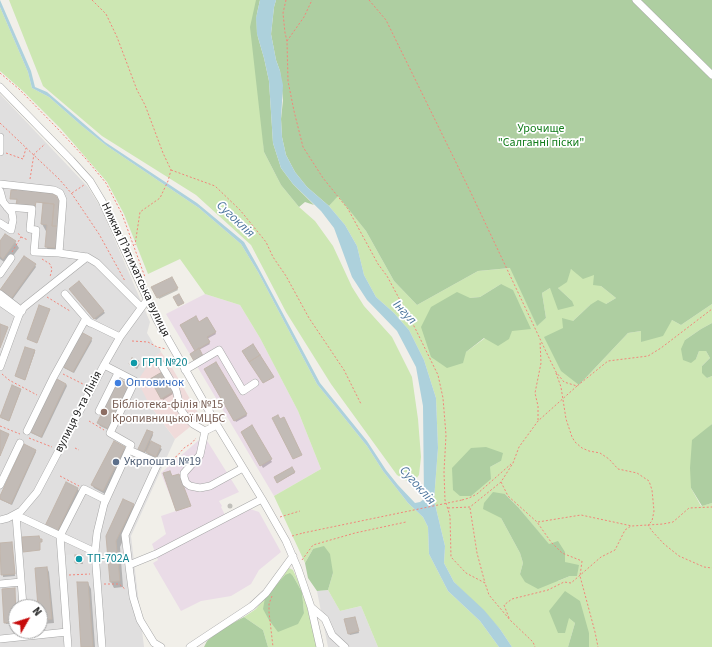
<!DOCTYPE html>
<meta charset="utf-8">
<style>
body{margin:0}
#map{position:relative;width:712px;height:647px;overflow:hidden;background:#f1efe9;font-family:"Source Sans 3",sans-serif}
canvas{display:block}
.north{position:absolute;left:8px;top:599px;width:40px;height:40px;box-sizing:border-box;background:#fff;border:1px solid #a7a7a7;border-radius:50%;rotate:51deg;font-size:11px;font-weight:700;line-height:16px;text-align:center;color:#222}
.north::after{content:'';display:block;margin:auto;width:14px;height:18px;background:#c70c0c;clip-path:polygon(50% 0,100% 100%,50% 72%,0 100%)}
</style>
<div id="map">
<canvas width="712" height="647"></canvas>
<div class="north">N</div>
</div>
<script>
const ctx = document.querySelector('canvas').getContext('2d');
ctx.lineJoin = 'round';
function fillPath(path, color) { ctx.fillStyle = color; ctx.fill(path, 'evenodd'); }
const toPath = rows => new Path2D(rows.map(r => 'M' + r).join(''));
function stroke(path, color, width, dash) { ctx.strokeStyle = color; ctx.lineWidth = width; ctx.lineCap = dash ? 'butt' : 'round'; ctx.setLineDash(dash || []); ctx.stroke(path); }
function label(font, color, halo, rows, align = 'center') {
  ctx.font = font + ' "Source Sans 3",sans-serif'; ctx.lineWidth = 3.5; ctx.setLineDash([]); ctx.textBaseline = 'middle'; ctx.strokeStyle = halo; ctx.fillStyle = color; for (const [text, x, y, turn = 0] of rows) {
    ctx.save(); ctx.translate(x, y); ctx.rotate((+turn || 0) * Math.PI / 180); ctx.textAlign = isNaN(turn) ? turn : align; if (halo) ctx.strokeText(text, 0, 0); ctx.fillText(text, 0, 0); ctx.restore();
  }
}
fillPath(toPath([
 [0,94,88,187,101,208,150,322,147,333,156,348,159,347,161,352,153,358,149,404,175,439,131,536,144,647,0,647],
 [16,607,40,607,40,631,16,631],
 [328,590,340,611,361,606,378,647,328,647,317,591]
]), '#e0dfdf');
fillPath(toPath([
 [161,352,171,366,201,418,175,439,149,404,140,386,140,377,153,358]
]), '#f0dbda');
fillPath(toPath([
 [205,294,240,305,260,338,298,411,321,469,274,496,166,314],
 [200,439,206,439,239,492,219,501,222,506,221,507,225,515,240,507,244,513,250,509,259,512,281,552,259,570,251,584,231,596,201,601,181,611,153,563,158,560,152,544,166,534,161,516,176,511,161,473]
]), '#eadce7');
fillPath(toPath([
 [9,0,256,0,264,152,281,185,299,207,315,221,333,246,352,287,364,306,392,337,412,377,418,419,421,457,419,475,415,480,407,481,397,475,331,384,286,312,251,245,196,195,102,136,43,86],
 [0,7,28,72,32,88,49,97,82,126,107,146,199,208,241,244,258,272,317,384,367,446,383,471,408,503,423,517,428,527,429,554,448,591,480,621,499,647,378,647,361,606,340,611,328,590,333,573,313,549,305,563,274,496,321,469,298,411,260,338,240,305,205,294,180,259,148,274,124,214,107,182,61,129,24,92,0,71],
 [338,195,366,231,394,281,417,305,478,271,511,268,537,325,546,318,542,293,550,288,572,301,558,288,571,269,594,274,601,286,616,298,606,304,590,305,573,321,579,385,628,333,641,331,641,342,672,320,681,325,712,304,712,323,701,329,685,340,696,359,699,351,706,351,710,358,702,366,707,378,712,376,712,424,705,431,691,488,701,506,712,503,712,647,589,647,589,633,569,618,575,623,568,647,512,647,500,629,454,582,444,563,445,546,434,500,438,448,436,398,424,360,409,330,394,313,376,297,364,275,357,246,345,225,329,206],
 [501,284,485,338,466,352,470,298,480,297],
 [471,448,501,461,490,467],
 [505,494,518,507,549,545,565,552,565,562,570,576,558,581,520,574,523,563,520,553,501,518],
 [289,568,293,570,304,594,317,647,268,647,263,630,244,617,256,609,265,598,304,613,302,592,293,576,285,575,281,581,274,588]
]), '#cde7b3');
fillPath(toPath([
 [256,0,260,0,256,18,257,34,264,58,269,81,273,143,281,168,293,184,314,205,305,202,299,207,281,185,264,152,250,27],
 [276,0,712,0,712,304,681,325,672,320,663,336,641,342,641,331,628,333,579,385,561,371,544,337,563,328,562,318,573,321,590,305,598,300,606,304,616,298,601,286,593,285,594,275,583,279,571,269,567,282,558,288,572,301,574,306,558,310,550,288,542,293,546,318,537,326,510,268,478,271,417,305,394,281,366,231,338,196,329,206,307,187,295,172,286,155,282,137,281,119,283,100,280,71,276,60,271,34,274,7],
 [501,284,513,290,531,329,512,331,509,339,498,346,484,338,466,352,463,363,447,368,431,357,421,327,431,307,457,292,470,298,480,297],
 [712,323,712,376,707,378,702,373,702,366,710,358,706,351,699,351,696,359,691,363,683,360,681,349,685,340,701,329],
 [712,424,712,503,702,506,691,488,690,468,692,440],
 [486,447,503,453,501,461,490,467,491,479,471,496,460,496,453,490,452,468,471,448],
 [493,492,505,494,518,507,549,544,558,541,565,552,565,562,579,565,577,576,570,576,538,589,525,582,520,574,523,563,520,553,501,518,483,509,484,503],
 [324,546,330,554,333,573,328,590,317,591,308,578,305,563,313,549],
 [290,573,293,576,302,592,304,613,298,624,278,632,269,620,263,609,265,598,285,575],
 [565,591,580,601,589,633,589,647,568,647,575,623,569,618,565,633,558,633,549,611],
 [244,617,263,630,268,647,204,647,207,641,220,630]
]), '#aecea1');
fillPath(toPath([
 [74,554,76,573,66,574,65,555]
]), '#e2e2e2');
fillPath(toPath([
 [0,0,31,71,35,87,47,92,105,142,197,203,244,242,257,265,320,383,367,441,386,470,398,485,415,503,420,502,424,499,423,406,416,367,397,331,367,300,352,277,334,228,321,211,293,184,281,168,273,143,269,81,264,58,257,34,256,18,260,0,276,0,274,7,271,34,276,60,280,71,283,85,281,119,282,137,286,155,295,172,307,187,329,206,345,225,357,246,364,275,376,297,394,313,409,330,424,360,436,398,438,448,434,500,445,546,444,563,454,582,484,610,500,629,512,647,499,647,480,621,448,591,429,554,428,527,423,517,408,503,383,471,367,446,317,384,258,272,241,244,199,208,107,146,82,126,49,97,32,88,28,72,0,7]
]), '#add1dc');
fillPath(toPath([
 [36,191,36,193,55,196,62,257,51,256,46,246,47,233,42,224,44,203,11,199],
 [57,230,57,253,55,253],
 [0,242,15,242,19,248,7,264,0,259],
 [35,265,36,267,12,300,1,293],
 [171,278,178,290,159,299,153,287],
 [79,282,105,313,96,320,72,291],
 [207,319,216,334,207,339,210,344,197,351,199,323],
 [91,339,92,341,74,373,64,368,63,366],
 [26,348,35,352,25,380,16,376],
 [132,359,140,364,137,369,130,364],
 [216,363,247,416,236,422,206,369],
 [161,374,173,394,163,400,151,379],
 [66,384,67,386,42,438,31,433,30,431],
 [130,386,111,431,100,426,98,423],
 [12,387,21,390,9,421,1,418],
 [252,427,272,462,263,468,242,432],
 [152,433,153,435,150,442,162,449,157,458,148,454,146,451,145,453,139,449],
 [124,448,125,450,105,494,94,488,92,485],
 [35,451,36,452,12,505,1,500,0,498],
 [292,468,295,473,278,482],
 [77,488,79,491,59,534,48,529],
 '227.5 506a2.5 2.5 0 1 1 5 0a2.5 2.5 0 1 1-5 0Z',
 [133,505,137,511,120,547,123,587,114,588,111,582,107,536],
 [11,543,15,576,3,577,0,544],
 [81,556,83,564,77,564,76,563],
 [47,568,49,572,54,623,42,624,40,620,39,607],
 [88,583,91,589,95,647,82,647],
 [14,589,16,607,16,623,6,624,5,622],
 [355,619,359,633,350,635,349,634]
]), '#0003');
const building = toPath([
 [17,188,37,189,36,192,52,193,52,194,56,195,56,197,59,197,59,200,61,200,59,226,52,226,54,204,36,202,35,207,16,205,17,199,10,199,11,190,17,190,17,188],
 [43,203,54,204,52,226,59,226,57,248,45,247,47,225,41,224,43,203],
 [5,234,16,241,3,259,0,256,0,241,5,234],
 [24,256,36,264,11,299,0,291,0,290,24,256],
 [172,277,178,288,157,298,151,287,172,277],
 [79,281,104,311,94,319,69,289,79,281],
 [179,294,184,303,178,306,173,297,179,294],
 [39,305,50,309,37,343,27,339,39,305],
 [196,316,199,322,207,317,216,332,207,337,210,342,195,351,180,325,196,316],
 [0,324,8,327,0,348,0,324],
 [81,332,92,338,73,372,62,366,81,332],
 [253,344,260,355,249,362,242,351,253,344],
 [25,347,35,350,25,380,15,376,25,347],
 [199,348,203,356,194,361,190,354,199,348],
 [260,355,274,377,263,383,249,362,260,355],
 [132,358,139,361,136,368,129,364,132,358],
 [216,362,247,414,234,421,204,369,216,362],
 [162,372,173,392,161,399,150,379,162,372],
 [55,378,66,384,41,437,29,431,55,378],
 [119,379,130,385,109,429,97,423,119,379],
 [12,385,21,389,9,421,0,417,12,385],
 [278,415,280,419,284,417,302,455,293,459,272,418,278,415],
 [252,425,272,459,260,466,241,432,252,425],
 [0,430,9,434,0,456,0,430],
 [147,430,153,432,144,452,138,449,147,430],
 [114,441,125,447,103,491,91,485,114,441],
 [151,441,161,446,156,457,146,452,151,441],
 [24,444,36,450,11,504,0,499,0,496,24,444],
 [292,467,295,472,277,483,274,477,292,467],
 [170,471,172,476,179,474,191,506,176,511,163,473,170,471],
 [66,482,78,488,57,532,45,526,66,482],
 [123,499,134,504,116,541,120,581,110,582,106,536,123,499],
 [39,536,40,539,42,539,42,542,40,542,40,550,23,552,22,537,39,536],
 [12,542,15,574,1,575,0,543,12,542],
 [75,555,82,555,82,563,75,563,75,555],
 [47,567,52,619,40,620,40,607,38,607,35,568,47,567],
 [77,582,88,582,93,647,81,647,77,582],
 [15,588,16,622,4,623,2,589,15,588],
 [355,617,359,631,348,634,344,619,355,617]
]);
fillPath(building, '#c2bbb6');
stroke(building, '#c2b6ac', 1);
const minor = toPath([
 [636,0,712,75],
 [0,87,71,160,90,181,102,201,157,320,217,425,262,499,286,541,298,569,311,607,320,647],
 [0,137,0,152],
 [0,184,54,190,60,193,63,200,59,253,87,257,97,263,141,307],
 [0,191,3,202,12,213,13,220,11,230,0,223],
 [7,207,32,209,30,229,36,230,34,252,59,253],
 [0,274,11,258],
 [0,294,22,311],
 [65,294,90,323],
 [0,302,19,315],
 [159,361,176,390,181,410,186,417,193,424,205,431,217,425],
 [0,367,19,315,24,307,87,257],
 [185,370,219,350,243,391,255,383],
 [99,411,118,373],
 [27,431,53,378,85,320,120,337],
 [205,431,200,455,184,473,184,477,186,483,190,486,200,488,210,486,243,468],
 [129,450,158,463,125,535,133,597,140,620,154,643,161,647],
 [0,485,20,443],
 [16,515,23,606],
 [16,515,95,552],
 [0,520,8,518,21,511,37,492,104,365,120,337,147,300],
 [129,565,156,554,262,499],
 [0,584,21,582],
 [311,607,325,619,332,635,345,647],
 [0,639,67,632],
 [68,647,60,536,84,489,106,500],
 [102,647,95,552,97,533,104,504,131,445,110,433,135,381,104,365],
 [190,647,252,606,266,593,293,556]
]);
stroke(minor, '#a6a6a6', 8);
stroke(toPath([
 [92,0,106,14,117,37,137,90,145,105,163,153,171,170,168,181,160,198,140,212,135,245],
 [286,0,283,13,285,33,287,41,288,81,294,111,303,147,323,178,348,209,378,264,387,276,415,328,438,375,443,398,446,435,444,472,445,500,450,516,451,557,466,573,485,583,489,595,510,620,533,642,535,647],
 [369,0,386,20,471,193,550,360,556,372,564,382,577,386,608,361,648,356,661,348,712,309],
 [287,41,304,17,312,0],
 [0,73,19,89,57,128,86,159,106,183,122,214,145,277],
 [0,123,59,179,72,194,99,234,125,281],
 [6,153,23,159,26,148],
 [171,170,215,186,240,210,266,242,273,257,286,276,309,318,344,370,361,404],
 [30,179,34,154,45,144],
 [72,193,84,185],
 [21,237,28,240],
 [12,252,21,237,18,233],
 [42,259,50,264,52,269,50,277],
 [47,297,70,311],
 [132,341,148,342,157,347,166,349],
 [556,373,561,387,566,419,572,437,575,442,582,448,589,451,600,453,609,459,618,469,637,473,649,481,652,490,654,511,652,521,648,525,652,531,664,544,679,556,704,567,712,568],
 [2,374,9,380,37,395],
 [63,374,85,385],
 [538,420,538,406,535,393,541,363,540,341],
 [89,421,104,430],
 [0,426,20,434],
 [29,438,52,447],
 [75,448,79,450],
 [165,463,177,456,184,448,192,443,196,438],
 [60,476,79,486],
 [501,482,508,496,537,522,551,542,562,553,582,561,580,576,595,632,598,647],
 [462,500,469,498,477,494,511,464],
 [448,508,470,507,501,482,513,463,519,447,538,421,577,386],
 [470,508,477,553,485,583],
 [280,517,300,511],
 [538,522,581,515,632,526,663,524,673,522,689,508,712,507],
 [292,536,303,533],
 [302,560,313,545,355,533,406,522],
 [69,575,90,574],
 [104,584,119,584,125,589],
 [272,596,269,604,269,612,273,647],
 [509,618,504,605,512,599,548,590,564,582,571,583,601,557,615,550,625,530,631,526]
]), '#f2867a', 1, [2, 2]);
stroke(minor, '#fff', 7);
stroke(toPath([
 [303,533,462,500]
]), '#f2867a', 1, [2, 2]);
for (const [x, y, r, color] of [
 [134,363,4,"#0f9aa8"],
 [118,383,4,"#3f7fe0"],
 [104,412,4,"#8d6e63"],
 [116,462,4,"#5c6f8a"],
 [79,559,4,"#0f9aa8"]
]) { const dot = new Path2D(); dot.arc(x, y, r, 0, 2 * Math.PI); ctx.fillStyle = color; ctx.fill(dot); stroke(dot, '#fff', 1.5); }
label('12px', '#137d1c', '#fff', [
 ["Урочище",541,129],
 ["\"Салганні піски\"",541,143]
]);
label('12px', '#222', '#fff', [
 ["Нижня Пʼятихатська вулиця",135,270,65],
 ["вулиця 9-та Лінія",79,412,-63]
]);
label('12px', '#0d838f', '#fff', [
 ["ГРП №20",142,363],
 ["ТП-702А",87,559]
], 'left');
label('12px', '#366cbe', '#fff', [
 ["Оптовичок",126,383]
], 'left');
label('12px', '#785e54', '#fff', [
 ["Бібліотека-філія №15",112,405],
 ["Кропивницької МЦБС",112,419]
], 'left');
label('12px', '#4e5e75', '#fff', [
 ["Укрпошта №19",124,462]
], 'left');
label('italic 13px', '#4c759d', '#fff', [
 ["Сугоклія",235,220,43],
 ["Інгул",404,313,47],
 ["Сугоклія",417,486,48]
]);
</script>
